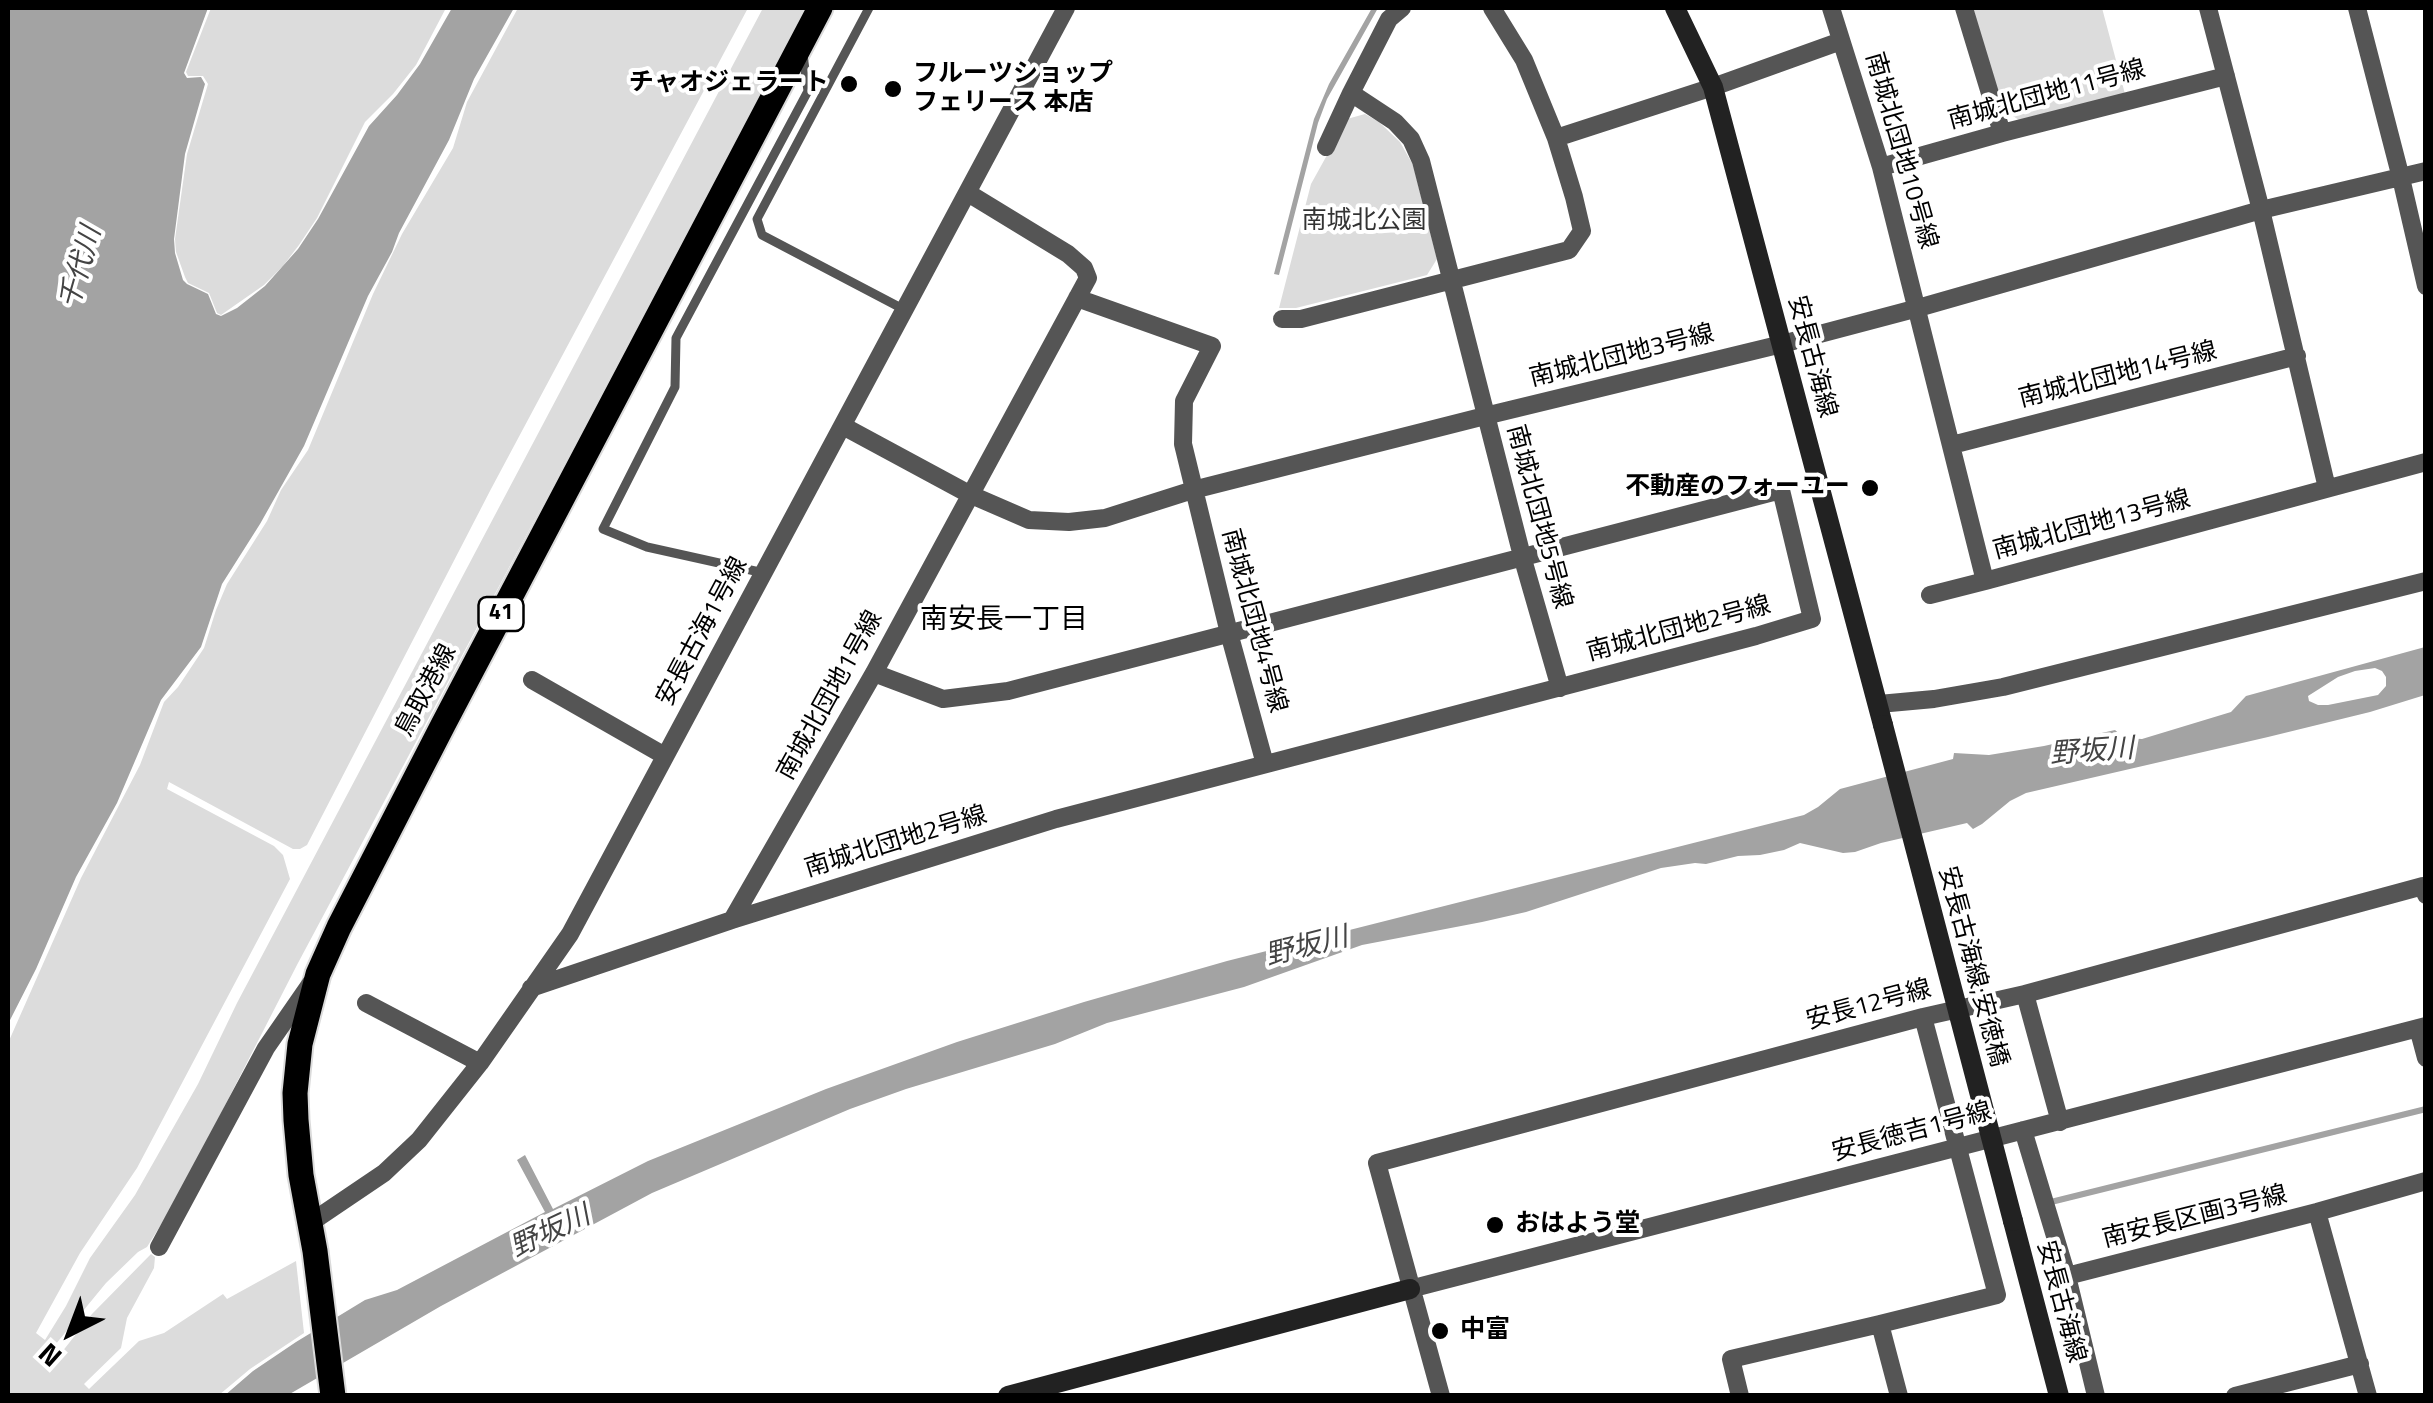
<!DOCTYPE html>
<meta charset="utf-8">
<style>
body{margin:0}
#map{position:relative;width:2433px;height:1403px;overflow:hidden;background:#fff;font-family:"Titillium Web",sans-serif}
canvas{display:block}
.frame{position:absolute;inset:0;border:10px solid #000;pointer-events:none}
.north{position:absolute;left:20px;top:1283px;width:100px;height:100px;-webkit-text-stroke:8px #fff;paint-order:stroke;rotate:222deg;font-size:28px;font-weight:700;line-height:40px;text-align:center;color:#000}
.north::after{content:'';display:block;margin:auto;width:35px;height:45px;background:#000;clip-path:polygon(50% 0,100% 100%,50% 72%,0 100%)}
</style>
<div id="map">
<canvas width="2433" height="1403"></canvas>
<div class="frame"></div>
<div class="north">N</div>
</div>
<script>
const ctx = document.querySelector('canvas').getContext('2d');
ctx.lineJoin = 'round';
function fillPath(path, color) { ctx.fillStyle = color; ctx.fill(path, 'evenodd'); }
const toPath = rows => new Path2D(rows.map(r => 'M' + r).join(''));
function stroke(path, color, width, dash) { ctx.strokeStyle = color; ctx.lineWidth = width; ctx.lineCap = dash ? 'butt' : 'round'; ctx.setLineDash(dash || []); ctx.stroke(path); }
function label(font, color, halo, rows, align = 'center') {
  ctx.font = font + ' "Titillium Web","Noto Sans JP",sans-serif'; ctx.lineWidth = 8; ctx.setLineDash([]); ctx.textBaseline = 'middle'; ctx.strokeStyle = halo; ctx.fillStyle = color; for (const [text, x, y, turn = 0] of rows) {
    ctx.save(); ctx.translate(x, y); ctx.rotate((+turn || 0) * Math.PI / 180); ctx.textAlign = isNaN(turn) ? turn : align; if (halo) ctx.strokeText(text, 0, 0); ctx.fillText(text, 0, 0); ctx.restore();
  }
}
fillPath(toPath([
 [211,8,446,8,416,65,393,94,365,122,317,218,299,245,283,266,264,285,221,315,217,313,209,293,188,283,185,277,176,252,175,239,187,154,208,84,203,76,188,76,186,72],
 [518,8,748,8,491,489,307,845,300,849,293,849,169,782,167,789,274,846,283,855,290,879,137,1168,80,1253,36,1333,45,1340,66,1306,90,1258,135,1195,198,1084,237,1003,763,8,804,8,544,502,298,963,177,1199,147,1247,138,1252,106,1283,46,1356,54,1362,92,1314,151,1254,155,1257,154,1268,127,1318,121,1348,84,1384,89,1389,139,1341,164,1333,223,1294,227,1299,296,1261,304,1333,250,1369,219,1395,8,1396,8,1043,81,878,140,765,164,702,178,687,204,648,216,610,227,584,267,521,281,490,308,450,373,294,402,234,453,148,467,102],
 [1973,8,2102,8,2125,94,2019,120,2001,108],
 [1365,114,1379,122,1400,142,1413,165,1437,259,1427,275,1296,308,1279,308,1311,184,1347,119]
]), '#dcdcdc');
fillPath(toPath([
 [8,8,208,8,184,73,187,78,201,77,205,84,185,154,174,239,175,253,183,280,187,284,208,294,216,314,221,316,237,308,265,286,298,249,318,219,369,126,397,95,420,64,452,8,514,8,474,79,449,140,399,233,392,252,368,296,304,446,260,524,222,584,201,647,161,700,117,803,76,877,36,969,8,1024],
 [1372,8,1378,8,1327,99,1318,123,1279,275,1274,274,1314,119,1329,84],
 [2425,647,2425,695,2370,712,2268,737,2026,793,2010,801,1982,824,1973,829,1967,823,1881,843,1855,852,1843,853,1800,843,1784,850,1760,855,1738,856,1706,864,1695,863,1661,868,1526,912,1482,922,1362,945,1244,987,1107,1023,1055,1044,906,1089,850,1109,652,1193,441,1306,288,1395,224,1396,253,1371,296,1342,365,1300,397,1290,545,1212,517,1160,525,1155,553,1209,648,1161,826,1089,957,1042,1084,1002,1227,961,1804,815,1818,807,1840,789,1953,759,1954,753,1989,755,2044,746,2115,730,2124,738,2142,739,2231,712,2246,696],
 [2375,668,2382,671,2386,677,2386,686,2378,695,2328,705,2318,705,2309,701,2308,696,2338,677,2355,671]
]), '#a3a3a3');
stroke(toPath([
 [2051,1202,2426,1109]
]), '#a3a3a3', 6);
const primary = toPath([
 [333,1396,315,1251,301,1175,296,1120,295,1093,300,1044,318,974,339,927,444,723,820,8]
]);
stroke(primary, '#dbdbdb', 29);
stroke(toPath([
 [869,8,757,219,762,235,905,310],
 [764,573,647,547,603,529,675,387,676,338,808,91,803,55]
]), '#555', 9);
stroke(toPath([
 [1402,8,1389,19,1351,93,1395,122,1411,139,1421,161,1522,556,1560,688],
 [1831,8,1881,167,1985,581,2426,462],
 [1964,8,2002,133],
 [2208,8,2261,210,2327,488],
 [2357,8,2401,178,2426,286],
 [1556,138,1713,87,1841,41],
 [1326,147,1351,93],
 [1881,167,2002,133,2226,76],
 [1077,298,1212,346,1184,401,1183,444,1229,633,1265,764],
 [1282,319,1301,319,1569,250,1582,231,1574,197,1556,138,1524,60,1492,8],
 [843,426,969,494,1029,520,1069,522,1105,518,1193,490,1485,416,1782,344,1918,308,2261,210,2426,171],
 [1952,445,2297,356],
 [1930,595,1985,581],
 [532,680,665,756],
 [1879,704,1934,699,2003,687,2426,581],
 [732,920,874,673,1088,278,1084,268,1068,254,968,193],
 [531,988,732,920,1056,819,1756,636,1812,619,1781,490,1008,691,943,699,874,673],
 [2025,994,2060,1122],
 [366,1003,480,1063],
 [2418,1028,2426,1058],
 [2023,1130,2067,1276,2317,1212,2426,1181],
 [2317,1212,2368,1396],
 [310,1223,384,1173,419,1140,480,1063,570,934,1066,8],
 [159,1247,266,1048,311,983],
 [2067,1276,2096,1396],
 [1410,1289,2426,1026],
 [1441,1396,1377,1163,1923,1017,2025,994,2423,886,2426,895],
 [1740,1396,1731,1359,1880,1324],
 [1899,1396,1880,1324,1997,1295,1923,1017],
 [2235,1396,2360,1364]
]), '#555', 18);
stroke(toPath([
 [1675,8,1713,87,1883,725],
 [2013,1221,2059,1396],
 [1008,1396,1410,1289]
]), '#222', 20);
stroke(primary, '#000', 25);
stroke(toPath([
 [1883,725,2013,1221]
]), '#222', 20);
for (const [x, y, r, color] of [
 [849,84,10,"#000"],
 [893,89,10,"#000"],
 [1870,488,10,"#000"],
 [1495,1225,10,"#000"],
 [1440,1331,10,"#000"]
]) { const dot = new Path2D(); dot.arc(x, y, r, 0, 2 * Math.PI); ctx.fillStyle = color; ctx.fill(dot); stroke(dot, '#fff', 4); }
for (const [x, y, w] of [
 [501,614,45]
]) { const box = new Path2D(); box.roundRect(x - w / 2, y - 17, w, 34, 8); ctx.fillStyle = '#fff'; ctx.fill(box); stroke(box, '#000', 2.5); }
label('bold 22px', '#000', null, [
 ["41",501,614]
]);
label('bold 25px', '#000', '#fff', [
 ["フルーツショップ",913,75],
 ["フェリース 本店",913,104],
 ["チャオジェラート",829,84,"right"],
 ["不動産のフォーユー",1850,488,"right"],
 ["おはよう堂",1515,1225],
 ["中富",1460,1331]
], 'left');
label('25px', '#000', '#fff', [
 ["南城北団地11号線",2047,96,-15],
 ["南城北団地10号線",1900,151,74],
 ["南城北団地3号線",1622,357,-14],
 ["安長古海線",1811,357,75],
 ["南城北団地14号線",2118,376,-14],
 ["南城北団地5号線",1538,517,75],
 ["南城北団地13号線",2092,526,-15],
 ["南城北団地4号線",1253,621,75],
 ["南城北団地2号線",1679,630,-15],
 ["安長古海1号線",703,632,-62],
 ["鳥取港線",427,691,-62],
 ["南城北団地1号線",831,696,-61],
 ["南城北団地2号線",896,843,-17],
 ["安長古海線;安徳橋",1972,967,75],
 ["安長12号線",1869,1006,-15],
 ["安長徳吉1号線",1912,1133,-15],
 ["南安長区画3号線",2195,1218,-14],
 ["安長古海線",2060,1302,75]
]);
label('25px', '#333', '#fff', [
 ["南城北公園",1364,222]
]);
label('italic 28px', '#444', '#fff', [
 ["千代川",82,268,-74],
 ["野坂川",2092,753,-4],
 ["野坂川",1307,948,-14],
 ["野坂川",551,1233,-25]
]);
label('28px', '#000', '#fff', [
 ["南安長一丁目",1004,621]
]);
</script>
